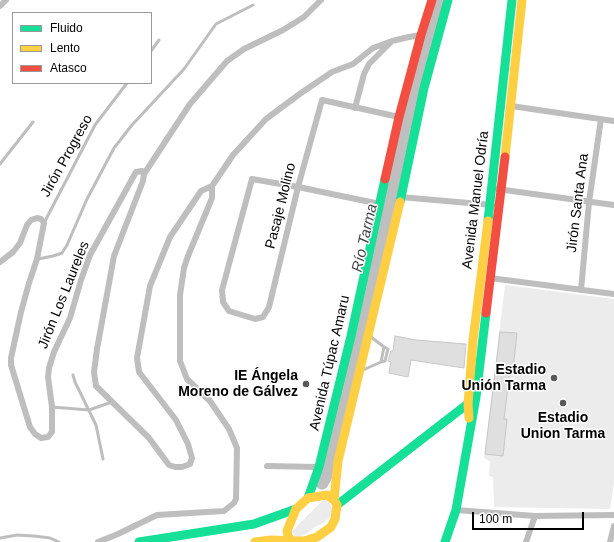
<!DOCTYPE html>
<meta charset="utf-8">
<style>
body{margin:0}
#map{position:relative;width:614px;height:542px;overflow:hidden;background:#fff;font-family:Arial,sans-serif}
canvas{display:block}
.legend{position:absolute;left:12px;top:12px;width:140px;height:72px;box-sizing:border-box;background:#fff;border:1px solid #999;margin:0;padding:5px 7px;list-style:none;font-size:12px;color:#000}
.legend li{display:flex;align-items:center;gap:8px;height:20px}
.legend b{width:20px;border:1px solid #999}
.scale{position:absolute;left:472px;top:512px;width:112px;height:18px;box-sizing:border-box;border:2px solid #000;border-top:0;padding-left:5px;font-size:12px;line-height:14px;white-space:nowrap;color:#000;-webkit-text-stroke:3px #fff;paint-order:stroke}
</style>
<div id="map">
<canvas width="614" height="542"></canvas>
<ul class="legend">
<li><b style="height:5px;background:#16e098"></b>Fluido</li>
<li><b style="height:5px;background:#ffcf43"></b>Lento</li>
<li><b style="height:5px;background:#f24e42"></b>Atasco</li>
</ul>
<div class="scale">100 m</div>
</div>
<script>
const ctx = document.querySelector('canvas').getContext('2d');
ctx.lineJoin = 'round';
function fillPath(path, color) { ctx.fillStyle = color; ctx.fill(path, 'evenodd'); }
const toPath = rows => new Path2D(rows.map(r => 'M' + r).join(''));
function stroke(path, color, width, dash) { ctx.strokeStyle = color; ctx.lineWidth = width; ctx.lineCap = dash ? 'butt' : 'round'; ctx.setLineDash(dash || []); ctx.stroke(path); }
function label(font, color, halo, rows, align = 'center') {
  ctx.font = font + ' Arial,sans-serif'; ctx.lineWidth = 3; ctx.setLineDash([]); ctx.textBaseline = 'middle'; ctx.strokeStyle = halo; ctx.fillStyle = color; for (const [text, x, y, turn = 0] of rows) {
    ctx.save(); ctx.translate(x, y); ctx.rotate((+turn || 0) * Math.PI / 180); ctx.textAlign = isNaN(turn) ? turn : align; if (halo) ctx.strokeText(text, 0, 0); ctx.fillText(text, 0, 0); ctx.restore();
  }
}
fillPath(toPath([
 [505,285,614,299,614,483,610,509,494,507,493,477,489,476,490,461,484,458],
 [324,499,330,503,332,509,330,517,325,522,315,527,306,534,299,538,295,537,292,531]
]), '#ececec');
stroke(toPath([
 [322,483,327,474,334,447,416,88,440,0]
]), '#bfbfbf', 13);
const building = toPath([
 [500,332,517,333,513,370,510,370,504,419,507,419,503,456,485,454,500,332],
 [395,336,416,340,466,344,464,368,411,360,408,377,389,373,391,362,388,361,391,351,393,351,395,336]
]);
fillPath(building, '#dfdfdf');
stroke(building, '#c7c7c7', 1);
stroke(toPath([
 [151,51,159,40],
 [0,164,33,122],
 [44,223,95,125,127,83],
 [38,259,53,256,62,253,67,245,87,199,114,148,132,125,184,69,216,24,253,5],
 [381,362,385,361,388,349,384,347],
 [363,370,381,362,384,347,371,337],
 [73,375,75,382,96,425,103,459],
 [52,407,89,410,112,402],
 [0,538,17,535,34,536,50,538,59,542]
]), '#bebebe', 3);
stroke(toPath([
 [321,0,304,17,283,30,244,49,227,61,190,104,144,174,143,181,114,256,97,349,94,372,96,386,149,438,169,465,175,467,182,467,190,464,192,458,188,444,176,420,139,372,137,358,150,286,170,237,201,191,212,186,233,155,266,119,301,93,332,72,353,64,373,48,392,41,409,37,421,35],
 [0,6,6,0],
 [511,106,614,121],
 [355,108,364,74,369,64,391,42],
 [497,189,614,205],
 [400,197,492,205],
 [380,204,298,187,252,179,222,290,223,302,229,311,255,319,263,317,269,307,298,187,322,100,399,117],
 [0,262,13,252,20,243,27,225,31,220,37,218,41,219,44,223,37,259,29,283,21,312,11,358,11,365,30,427,35,434,41,438,48,437,52,432,52,407,48,377,49,368,54,352,70,318,81,280,90,255,136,172,142,171,144,174],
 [490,278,614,294],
 [581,290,589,202,601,119],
 [267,466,319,467],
 [456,510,535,516,614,515],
 [98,542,118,534,157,515,224,511,234,503,236,499,237,448,229,429,210,401,187,379,180,361,180,295,184,268,188,256,212,198,212,186],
 [526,542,535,516],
 [610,542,614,526]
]), '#bebebe', 6);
stroke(toPath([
 [400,202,424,88,448,0],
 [488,221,512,0],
 [308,498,319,467,351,336,385,179],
 [337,505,470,402],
 [139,542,254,524,296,509],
 [445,542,456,510,476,397,486,313]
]), '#16e098', 9);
stroke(toPath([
 [505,157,522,0],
 [469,418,468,404,473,340,488,221],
 [334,500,338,461,400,202],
 [255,542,271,540,296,541,304,541,317,537,331,527,335,519,337,505,334,500,327,495,308,498,296,509,287,531,288,536,292,541]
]), '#ffcf43', 9);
stroke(toPath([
 [385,179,399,117,421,35,432,0],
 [486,313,505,157]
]), '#f24e42', 9);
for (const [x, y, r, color] of [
 [554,378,4,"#595959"],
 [306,384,4,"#595959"],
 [563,403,4,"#595959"]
]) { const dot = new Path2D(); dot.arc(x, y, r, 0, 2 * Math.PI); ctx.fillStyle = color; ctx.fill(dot); stroke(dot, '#fff', 1.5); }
label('14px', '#000', '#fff', [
 ["Jirón Progreso",67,156,-61],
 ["Avenida Manuel Odría",476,200,-83],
 ["Jirón Santa Ana",578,203,-83],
 ["Pasaje Molino",281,206,-76],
 ["Jirón Los Laureles",64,295,-68],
 ["Avenida Túpac Amaru",330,363,-77]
]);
label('bold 14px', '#000', '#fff', [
 ["Estadio",546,370],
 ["Unión Tarma",546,386],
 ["IE Ángela",298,376],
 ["Moreno de Gálvez",298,392],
 ["Estadio",563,418,"center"],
 ["Union Tarma",563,434,"center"]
], 'right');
label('italic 15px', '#444', '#fff', [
 ["Río Tarma",365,238,-77]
]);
</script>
